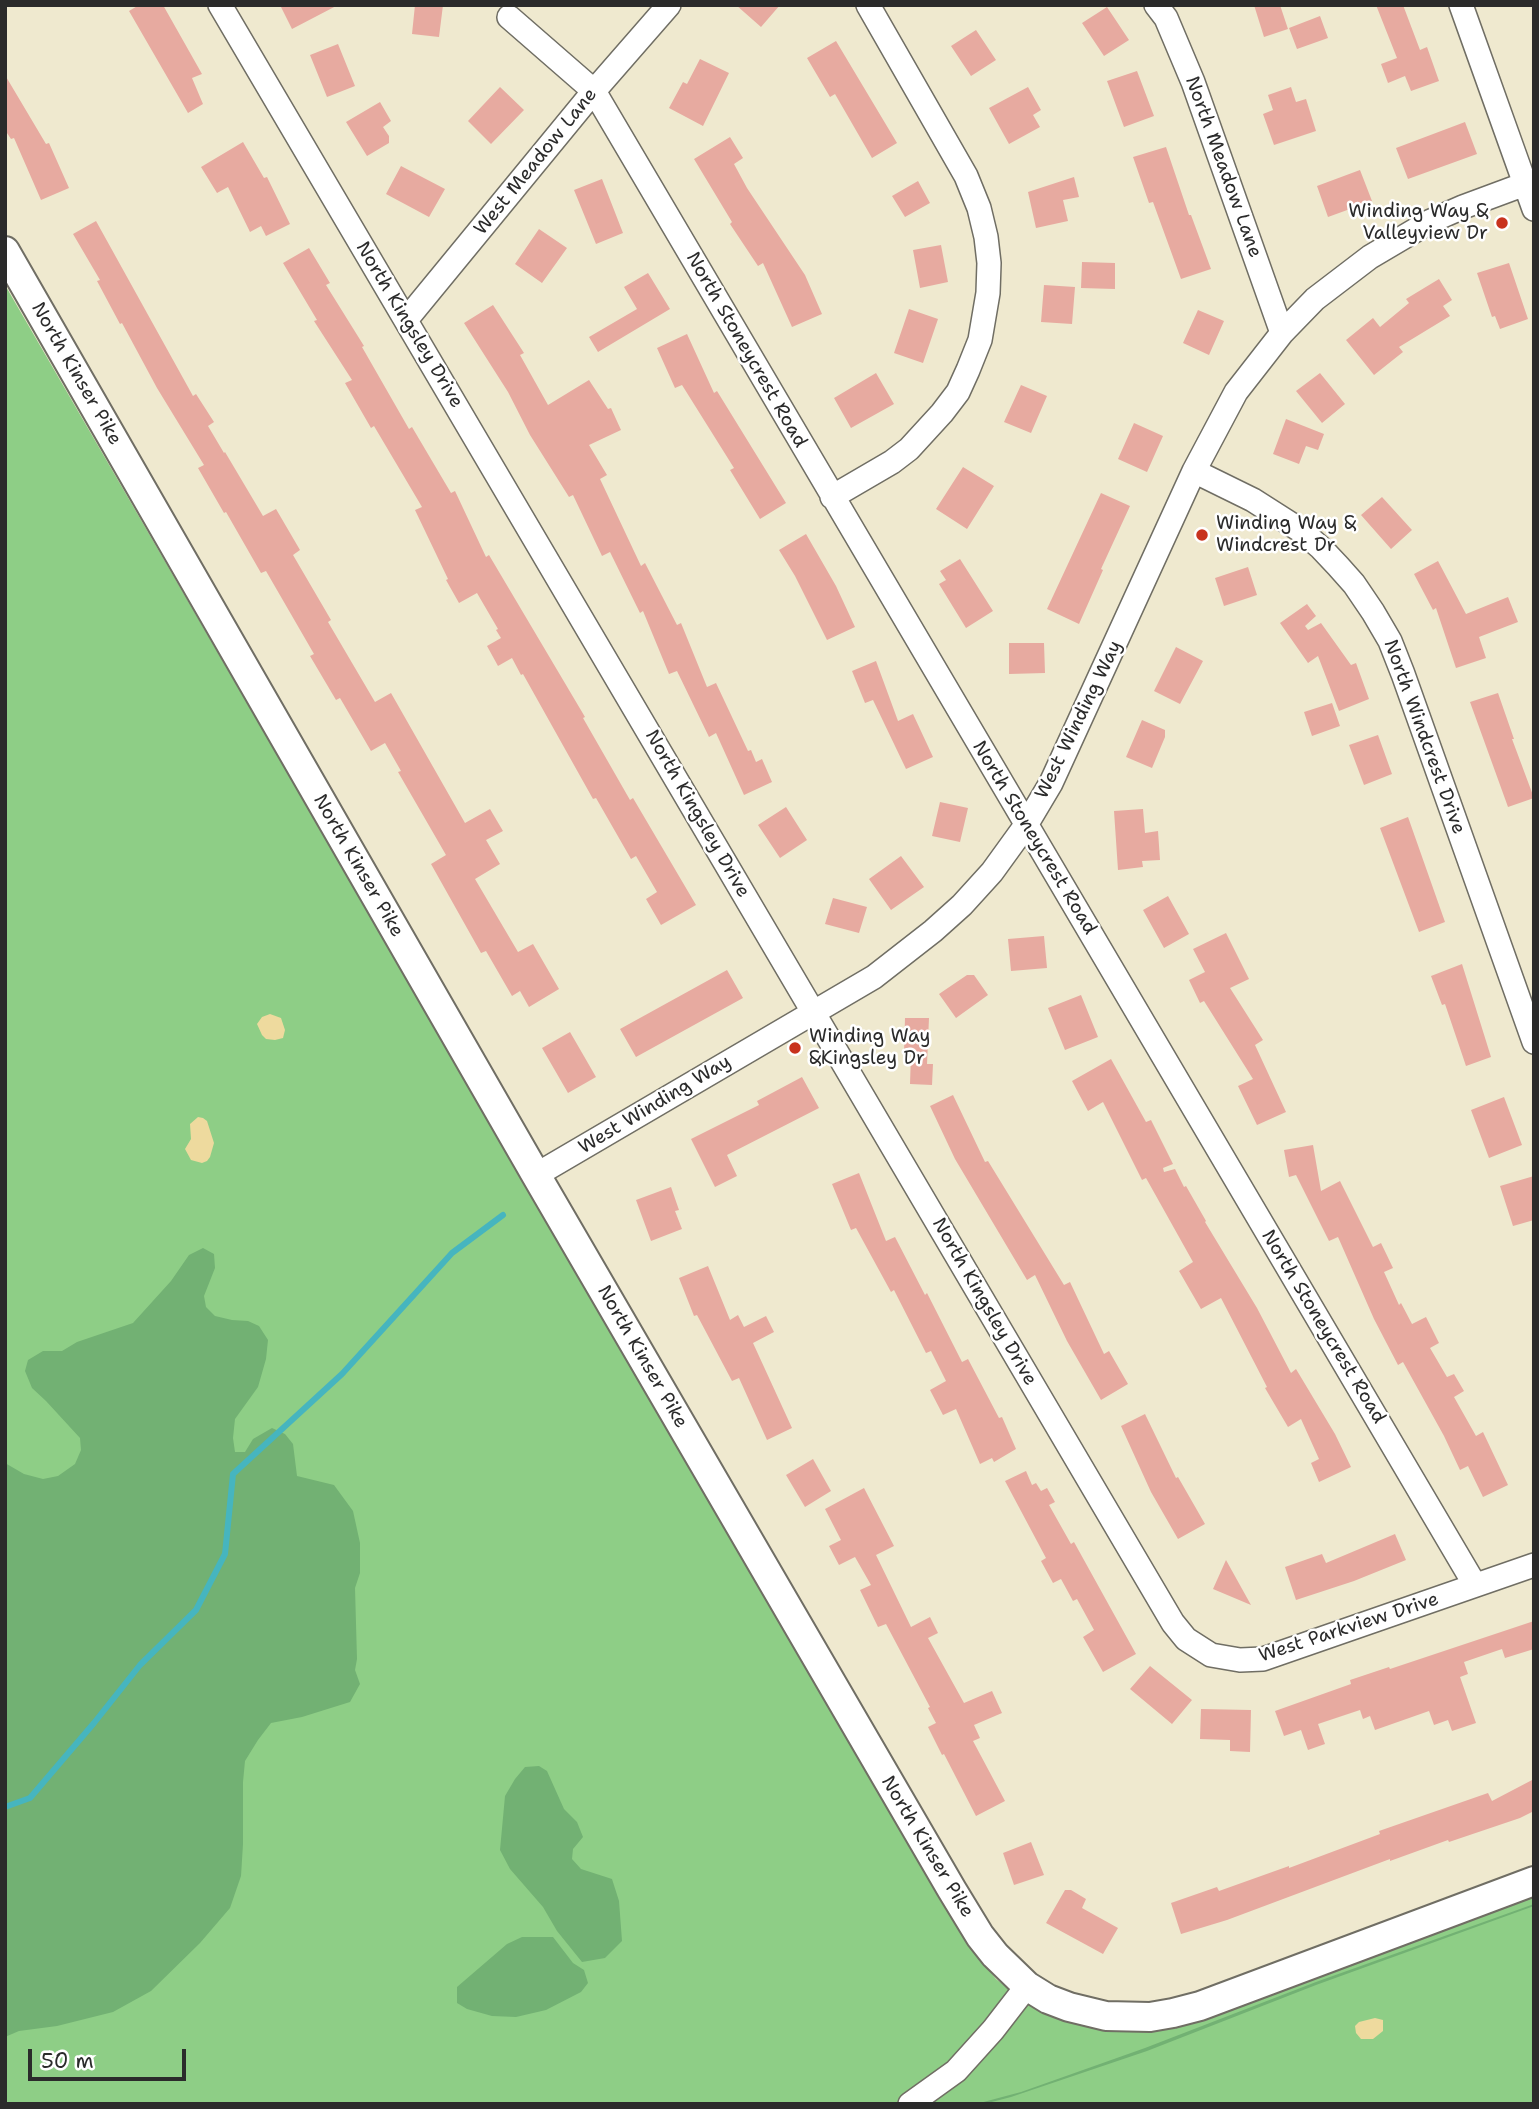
<!DOCTYPE html>
<style>
body{margin:0}
#map{position:relative;width:1539px;height:2109px;overflow:hidden;background:#efe9cf;font-family:"Shantell Sans",sans-serif}
canvas{display:block}
.frame{position:absolute;inset:0;border:7px solid #2b2b2b;pointer-events:none}
.scale{position:absolute;left:28px;top:2049px;width:158px;height:32px;box-sizing:border-box;border:4px solid #2b2b2b;border-top:0;padding-left:9px;font-size:21px;line-height:24px;white-space:nowrap;color:#2b2b2b;-webkit-text-stroke:5px #fff;paint-order:stroke}
</style>
<div id="map">
<canvas width="1539" height="2109"></canvas>
<div class="frame"></div>
<div class="scale">50 m</div>
</div>
<script>
const ctx = document.querySelector('canvas').getContext('2d');
ctx.lineJoin = 'round';
function fillPath(path, color) { ctx.fillStyle = color; ctx.fill(path, 'evenodd'); }
const toPath = rows => new Path2D(rows.map(r => 'M' + r).join(''));
function stroke(path, color, width, dash) { ctx.strokeStyle = color; ctx.lineWidth = width; ctx.lineCap = dash ? 'butt' : 'round'; ctx.setLineDash(dash || []); ctx.stroke(path); }
function label(font, color, halo, rows, align = 'center') {
  ctx.font = font + ' "Shantell Sans",sans-serif'; ctx.lineWidth = 5; ctx.setLineDash([]); ctx.textBaseline = 'middle'; ctx.strokeStyle = halo; ctx.fillStyle = color; for (const [text, x, y, turn = 0] of rows) {
    ctx.save(); ctx.translate(x, y); ctx.rotate((+turn || 0) * Math.PI / 180); ctx.textAlign = isNaN(turn) ? turn : align; if (halo) ctx.strokeText(text, 0, 0); ctx.fillText(text, 0, 0); ctx.restore();
  }
}
fillPath(toPath([
 [5,285,427,1014,971,1947,996,1979,1030,2005,1048,2013,1100,2029,1534,1891,1534,2104,5,2104]
]), '#8ece86');
fillPath(toPath([
 [203,1248,214,1254,215,1268,204,1296,206,1307,215,1316,232,1320,248,1321,259,1326,268,1340,266,1359,258,1387,235,1419,233,1438,235,1452,245,1452,253,1439,272,1428,285,1434,293,1444,297,1476,334,1485,353,1511,360,1543,360,1573,355,1588,357,1659,355,1670,360,1684,350,1702,302,1717,271,1723,258,1740,245,1761,243,1782,243,1844,241,1876,230,1908,200,1943,151,1991,113,2012,57,2026,19,2031,5,2037,5,1463,24,1474,43,1479,58,1476,75,1464,81,1450,80,1438,46,1401,32,1388,25,1371,28,1360,43,1351,62,1351,77,1342,133,1323,171,1281,189,1255],
 [539,1766,547,1771,564,1809,577,1822,583,1837,573,1849,572,1859,581,1869,612,1879,619,1901,622,1941,605,1958,582,1962,557,1931,543,1907,510,1869,500,1850,505,1796,515,1779,525,1767],
 [1534,1904,1534,1906,1316,1985,1147,2051,1011,2097,984,2104,976,2104,1021,2092,1145,2048,1316,1982],
 [522,1937,553,1937,573,1963,584,1970,588,1983,581,1992,546,2010,516,2017,492,2016,467,2009,457,2003,457,1987,507,1944]
]), '#72b173');
fillPath(toPath([
 [270,1014,281,1018,285,1030,283,1038,275,1040,266,1039,262,1035,257,1024,262,1017],
 [198,1117,203,1118,207,1121,214,1143,210,1157,207,1161,202,1163,191,1160,185,1149,191,1139,190,1124],
 [1375,2018,1383,2020,1383,2031,1373,2039,1361,2039,1356,2033,1355,2026,1359,2022]
]), '#eeda9e');
stroke(toPath([
 [5,1807,30,1798,94,1723,140,1665,196,1610,225,1554,233,1474,342,1374,452,1253,503,1215]
]), '#46b5bf', 6);
fillPath(toPath([
 [139,5,163,5,202,74,192,78,203,104,188,113,129,11],
 [280,5,338,5,292,29],
 [415,5,443,5,439,37,412,34],
 [736,5,780,5,761,27],
 [1254,5,1280,5,1288,29,1264,37],
 [1376,5,1403,5,1420,50,1427,47,1439,81,1411,91,1405,76,1388,83,1381,64,1397,58],
 [1107,7,1129,40,1104,56,1082,23],
 [1320,16,1328,38,1297,49,1289,28],
 [976,30,996,60,971,76,951,46],
 [836,41,897,143,872,158,835,94,830,97,807,58],
 [338,44,355,86,327,97,310,55],
 [700,59,729,73,703,126,669,108,683,82,687,84],
 [1137,71,1154,116,1124,127,1107,81],
 [5,75,46,144,49,143,69,188,41,200,14,138,11,139,5,130],
 [500,87,524,110,491,144,468,121],
 [1028,87,1041,110,1033,115,1040,127,1009,144,989,108],
 [1291,87,1296,102,1306,99,1316,131,1274,145,1263,114,1273,110,1268,95],
 [380,102,391,121,383,127,389,136,389,143,367,156,346,122],
 [1465,122,1477,154,1408,179,1396,148],
 [730,137,743,158,734,164,747,188,805,275,822,314,792,327,763,263,758,266,730,224,732,222,694,159],
 [243,142,264,178,267,177,290,224,266,236,261,226,250,232,228,187,217,193,201,167],
 [1166,147,1189,215,1191,215,1211,269,1181,279,1153,202,1149,203,1133,157],
 [401,166,445,189,429,217,386,194],
 [1360,170,1372,201,1328,217,1317,186],
 [1074,177,1079,197,1063,200,1068,221,1036,228,1028,192],
 [602,179,623,233,596,244,574,190],
 [918,181,930,203,905,217,892,196],
 [96,221,193,396,196,394,214,422,208,426,224,453,225,452,263,516,276,509,300,550,293,555,331,620,328,622,375,702,391,693,465,823,490,809,503,831,486,840,500,864,475,879,518,952,533,944,559,989,529,1007,520,991,512,996,486,951,481,953,431,864,446,855,398,772,401,771,385,743,371,751,340,698,336,700,310,656,314,654,266,571,261,573,226,512,224,513,198,468,204,465,157,388,122,323,120,324,97,281,100,280,73,234],
 [539,229,567,248,542,283,515,264],
 [941,245,948,282,920,288,913,250],
 [309,248,330,283,326,285,364,346,362,347,409,429,412,427,451,493,455,491,486,557,489,555,585,717,583,718,630,800,633,798,696,905,661,925,646,899,657,892,636,856,631,859,596,798,593,799,523,674,521,675,512,658,498,666,487,646,501,638,496,630,498,629,477,593,459,603,446,580,448,579,415,510,422,507,374,426,371,428,345,383,352,380,314,321,317,320,283,263],
 [1082,262,1115,263,1115,289,1081,288],
 [1509,263,1528,319,1500,329,1495,316,1492,317,1477,273],
 [648,273,670,309,598,352,589,337,637,309,624,287],
 [1439,279,1452,300,1443,306,1450,316,1399,347,1403,352,1374,375,1346,340,1373,318,1380,327,1409,303,1406,299],
 [1044,285,1075,287,1072,324,1041,322],
 [493,305,524,353,520,355,548,405,589,380,608,409,611,408,621,430,589,445,607,475,600,479,641,566,645,563,677,625,681,623,707,687,716,683,748,751,751,750,756,762,762,759,772,782,744,795,716,733,709,737,677,671,669,674,643,611,640,613,610,552,602,556,573,495,569,497,530,435,508,392,464,323],
 [909,309,938,319,923,363,894,353],
 [1198,310,1224,321,1209,355,1183,343],
 [687,334,714,393,717,391,786,503,760,519,730,470,734,468,682,385,675,388,657,348],
 [876,373,894,404,851,428,834,398],
 [1320,373,1345,404,1322,423,1296,391],
 [1021,385,1047,396,1031,433,1004,422],
 [1286,419,1324,434,1318,450,1306,446,1299,464,1273,454],
 [1134,423,1163,436,1147,472,1118,459],
 [963,467,994,486,967,529,936,509],
 [1101,493,1130,506,1101,569,1103,570,1079,624,1047,609],
 [1382,497,1412,530,1391,549,1361,515],
 [806,534,836,586,855,627,827,640,795,576,779,550],
 [960,559,993,611,966,628,939,584,946,580,940,571],
 [1438,561,1466,614,1508,597,1518,622,1479,637,1486,658,1456,668,1436,608,1433,610,1414,574],
 [1248,567,1257,595,1224,606,1215,578],
 [1307,604,1316,616,1305,626,1308,630,1321,623,1351,665,1356,663,1369,699,1339,711,1318,656,1308,663,1280,623],
 [1009,643,1044,643,1045,673,1009,674],
 [1176,647,1203,661,1180,704,1154,691],
 [876,661,898,721,913,714,933,757,906,769,873,700,865,703,852,671],
 [1498,693,1514,739,1512,739,1534,798,1508,807,1470,702],
 [1332,703,1340,726,1312,736,1304,712],
 [1142,720,1165,730,1165,737,1152,768,1126,757],
 [1378,735,1392,774,1364,785,1349,745],
 [940,802,968,808,960,842,932,836],
 [786,807,807,840,780,858,758,825],
 [1143,809,1145,833,1158,831,1160,860,1142,861,1143,867,1118,870,1114,811],
 [1408,817,1445,922,1419,932,1380,828],
 [901,856,924,887,891,910,869,879],
 [1168,896,1189,934,1164,948,1143,910],
 [833,898,867,907,859,933,825,924],
 [1226,933,1249,979,1230,988,1263,1040,1255,1045,1286,1112,1257,1125,1238,1086,1253,1079,1204,1001,1200,1003,1189,980,1205,972,1193,949],
 [1044,936,1047,968,1011,971,1008,939],
 [1462,964,1491,1057,1466,1066,1445,1004,1442,1005,1431,976],
 [727,970,743,998,636,1057,620,1029],
 [967,975,974,975,988,995,956,1018,939,994],
 [1081,995,1098,1037,1065,1050,1048,1008],
 [905,1018,929,1018,927,1064,933,1064,932,1085,910,1084,911,1054,904,1054],
 [570,1032,596,1077,568,1093,542,1048],
 [1111,1059,1146,1122,1151,1120,1173,1164,1163,1168,1164,1172,1175,1169,1184,1187,1186,1186,1206,1221,1205,1222,1257,1308,1291,1373,1296,1369,1335,1434,1351,1467,1319,1482,1311,1463,1319,1459,1301,1419,1288,1427,1265,1388,1267,1387,1221,1298,1201,1309,1179,1271,1193,1262,1146,1178,1142,1180,1103,1102,1088,1111,1072,1081],
 [802,1077,819,1108,727,1155,737,1176,715,1187,691,1139,759,1105,757,1101],
 [953,1095,985,1162,988,1161,1064,1285,1070,1282,1104,1354,1109,1351,1128,1384,1101,1400,1067,1341,1035,1275,1027,1280,955,1159,930,1106],
 [1504,1097,1522,1145,1489,1158,1471,1110],
 [1313,1145,1321,1191,1340,1181,1373,1247,1381,1243,1393,1268,1384,1272,1399,1305,1401,1303,1412,1324,1426,1317,1439,1343,1430,1348,1447,1377,1454,1374,1464,1391,1454,1397,1476,1436,1483,1432,1508,1485,1483,1497,1468,1466,1460,1470,1444,1436,1403,1362,1398,1365,1374,1319,1338,1237,1329,1241,1296,1175,1289,1177,1284,1150],
 [859,1173,886,1241,895,1237,925,1295,927,1293,962,1362,968,1359,999,1418,1002,1417,1016,1449,994,1462,992,1458,980,1464,956,1409,943,1415,930,1390,946,1381,931,1351,926,1353,894,1290,891,1292,856,1228,851,1230,832,1184],
 [1534,1176,1534,1220,1513,1226,1500,1186],
 [671,1187,679,1210,675,1211,682,1229,651,1241,636,1200],
 [708,1266,730,1320,738,1315,744,1327,766,1316,774,1332,753,1343,792,1428,767,1440,739,1378,732,1381,697,1315,694,1316,679,1278],
 [1145,1414,1176,1478,1178,1477,1205,1524,1178,1539,1151,1492,1121,1426],
 [813,1459,831,1491,805,1507,786,1475],
 [1026,1471,1032,1485,1036,1483,1041,1491,1047,1488,1055,1502,1049,1505,1071,1544,1074,1542,1136,1654,1103,1672,1083,1637,1094,1630,1077,1599,1073,1601,1061,1579,1053,1583,1041,1561,1046,1558,1005,1481],
 [864,1488,894,1546,876,1555,911,1627,930,1617,938,1633,928,1638,964,1703,992,1691,1002,1713,974,1725,980,1738,973,1741,1005,1801,976,1816,944,1754,942,1755,928,1727,936,1723,928,1708,930,1707,886,1624,878,1627,860,1590,871,1585,855,1557,839,1565,829,1546,841,1540,825,1509],
 [1395,1534,1406,1560,1354,1581,1296,1600,1285,1567,1322,1554,1326,1563],
 [1226,1560,1251,1605,1213,1589],
 [1534,1621,1534,1649,1505,1658,1502,1649,1464,1662,1468,1674,1460,1677,1476,1723,1452,1731,1448,1720,1434,1725,1429,1711,1375,1730,1370,1716,1363,1719,1360,1710,1318,1724,1325,1744,1308,1750,1301,1730,1284,1736,1275,1711,1351,1684,1350,1680,1389,1667,1390,1669],
 [1150,1666,1192,1700,1172,1724,1130,1689],
 [1201,1709,1251,1710,1250,1752,1230,1751,1230,1740,1200,1739],
 [1534,1779,1534,1811,1520,1818,1449,1842,1448,1840,1390,1861,1390,1859,1227,1920,1181,1934,1171,1903,1217,1887,1219,1891,1289,1866,1289,1868,1380,1834,1379,1831,1488,1793,1492,1801],
 [1031,1842,1044,1875,1014,1885,1003,1853],
 [1065,1890,1071,1890,1086,1899,1082,1908,1118,1928,1103,1954,1046,1923]
]), '#e7aaa0');
const minor = toPath([
 [220,5,1173,1623,1186,1639,1211,1655,1240,1660,1263,1659,1534,1565],
 [1156,5,1166,18,1193,82,1282,333],
 [1461,5,1534,209],
 [509,17,594,91,1475,1585],
 [406,320,594,91,669,5],
 [1194,471,1253,500,1300,530,1321,548,1338,566,1354,584,1373,612,1390,641,1403,674,1534,1042],
 [832,497,892,462,909,449,942,413,958,392,968,370,980,340,988,293,989,263,986,237,979,208,966,176,868,5],
 [536,1175,874,977,933,931,962,905,992,872,1026,825,1051,783,1194,471,1236,392,1282,333,1315,299,1370,257,1431,221,1463,207,1525,184],
 [910,2104,956,2071,993,2030,1027,1986]
]);
const tertiary = toPath([
 [5,251,536,1175,952,1890,980,1936,995,1955,1027,1986,1048,1999,1069,2007,1106,2016,1150,2017,1173,2013,1200,2006,1534,1881]
]);
stroke(minor, '#706e64', 26);
stroke(tertiary, '#706e64', 32);
stroke(minor, '#fff', 23);
stroke(tertiary, '#fff', 28);
for (const [x, y, r, color] of [
 [1502,223,7,"#c8321e"],
 [1202,535,7,"#c8321e"],
 [795,1048,7,"#c8321e"]
]) { const dot = new Path2D(); dot.arc(x, y, r, 0, 2 * Math.PI); ctx.fillStyle = color; ctx.fill(dot); stroke(dot, '#fff', 2.5); }
label('19px', '#2b2b2b', '#fff', [
 ["West Meadow Lane",536,162,-51],
 ["North Meadow Lane",1223,167,70],
 ["North Kingsley Drive",409,325,59],
 ["North Stoneycrest Road",746,350,60],
 ["North Kinser Pike",76,374,60],
 ["West Winding Way",1079,720,-64],
 ["North Windcrest Drive",1424,737,70],
 ["North Kingsley Drive",697,814,60],
 ["North Stoneycrest Road",1034,838,59],
 ["North Kinser Pike",358,866,60],
 ["West Winding Way",655,1105,-31],
 ["North Kingsley Drive",984,1302,60],
 ["North Stoneycrest Road",1323,1327,59],
 ["North Kinser Pike",642,1357,60],
 ["West Parkview Drive",1349,1628,-18],
 ["North Kinser Pike",927,1847,59]
]);
label('19px', '#2b2b2b', '#fff', [
 ["Winding Way &",1488,212,"right"],
 ["Valleyview Dr",1488,234,"right"],
 ["Winding Way &",1216,524],
 ["Windcrest Dr",1216,546],
 ["Winding Way",809,1037],
 ["&Kingsley Dr",809,1059]
], 'left');
</script>
